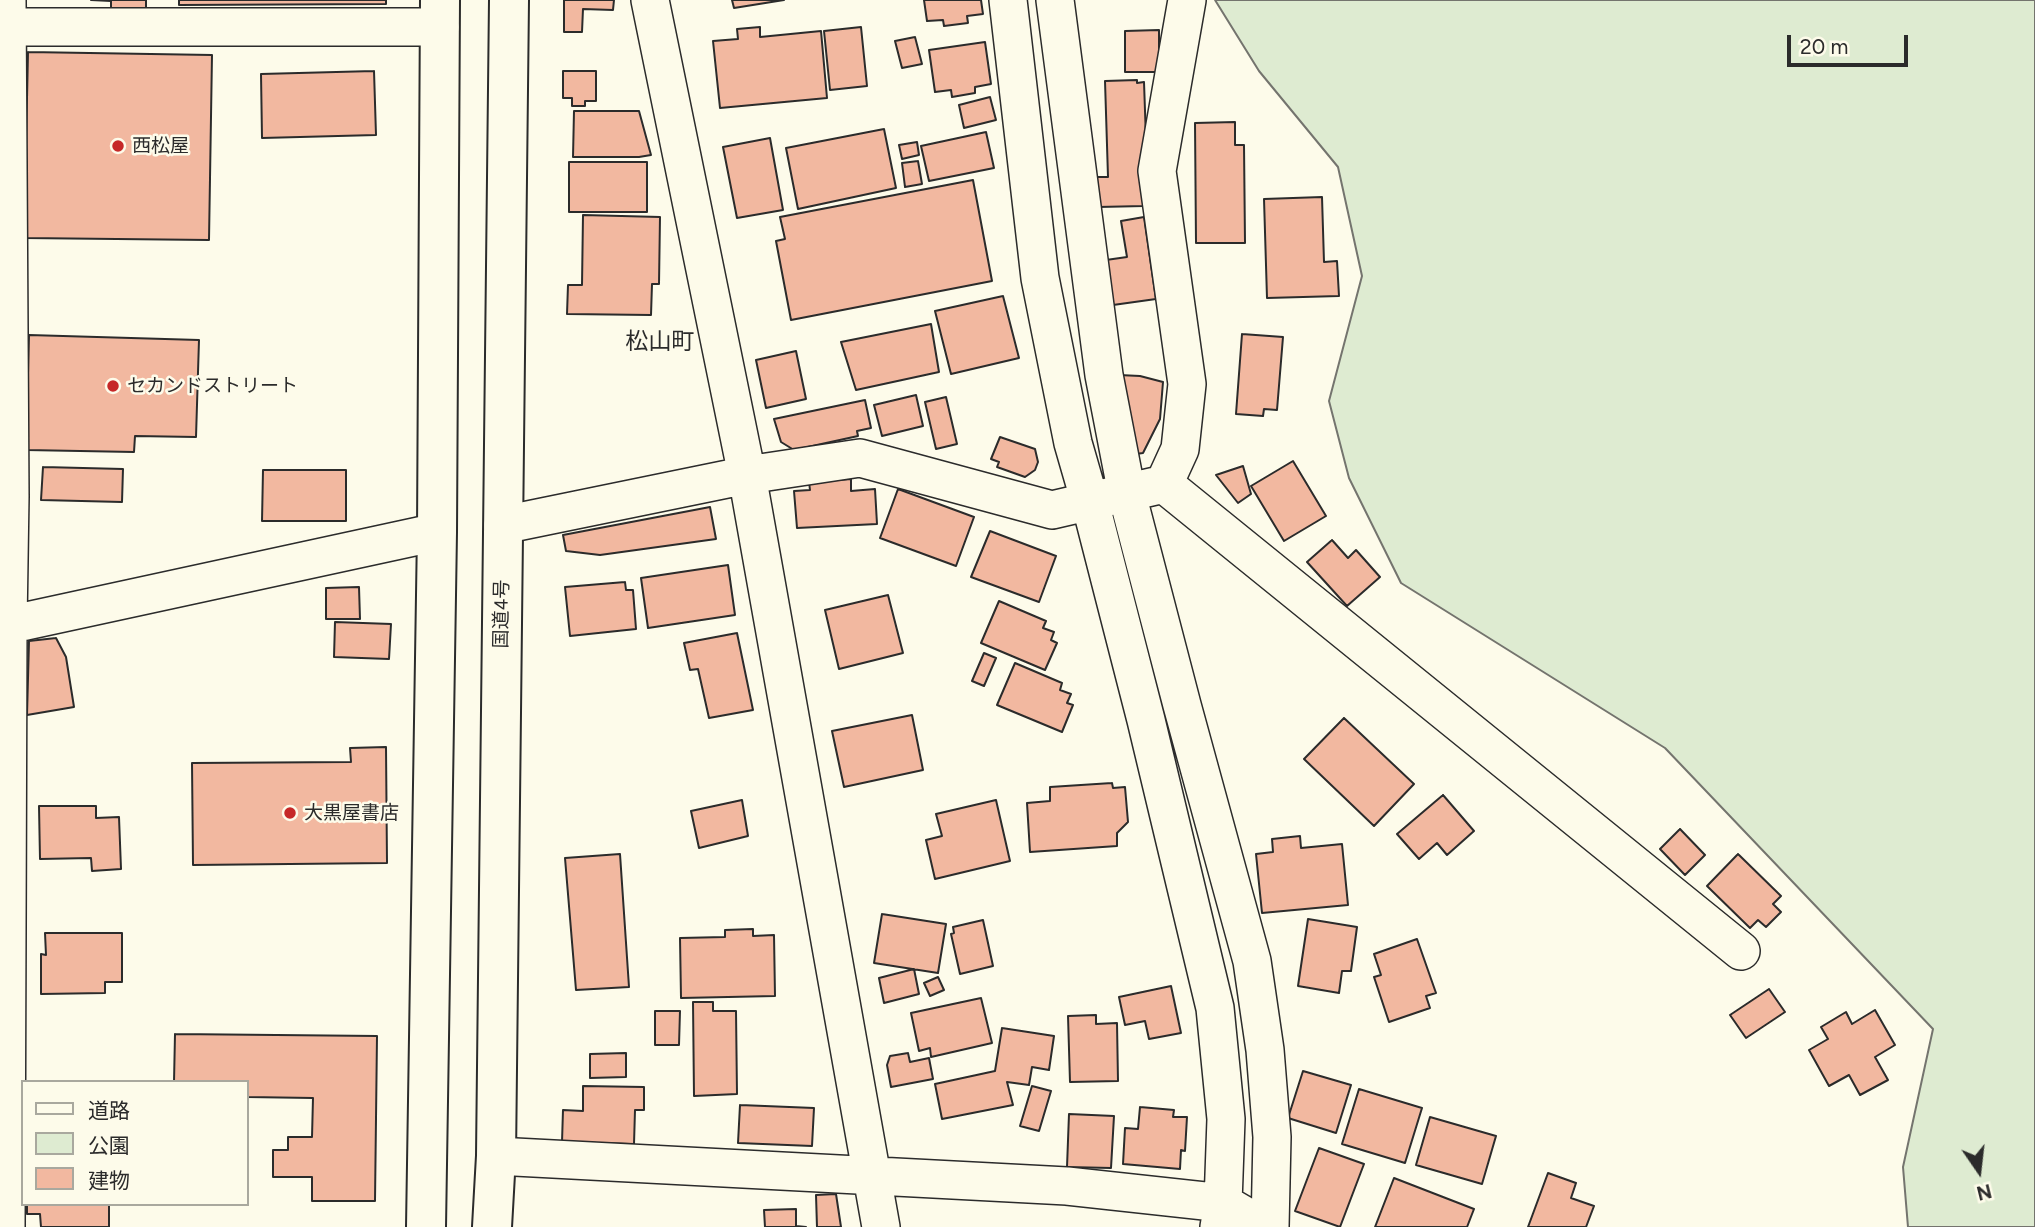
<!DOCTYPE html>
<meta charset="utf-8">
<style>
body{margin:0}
#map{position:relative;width:2035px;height:1227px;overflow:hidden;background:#fdfbea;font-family:Figtree,"Noto Sans JP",sans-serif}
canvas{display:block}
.legend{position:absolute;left:21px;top:1080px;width:228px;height:126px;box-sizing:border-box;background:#fdfbea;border:2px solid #a9a89e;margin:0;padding:9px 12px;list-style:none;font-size:21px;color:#2b2b2b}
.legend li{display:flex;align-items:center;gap:14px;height:35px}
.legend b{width:35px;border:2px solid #a9a89e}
.north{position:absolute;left:1944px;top:1136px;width:70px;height:70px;-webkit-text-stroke:5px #fdfbea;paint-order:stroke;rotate:166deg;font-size:19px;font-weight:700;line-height:28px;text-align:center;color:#2b2b2b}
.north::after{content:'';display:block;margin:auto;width:24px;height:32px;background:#2b2b2b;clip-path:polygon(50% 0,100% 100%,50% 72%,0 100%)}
.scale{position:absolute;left:1787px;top:35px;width:121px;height:32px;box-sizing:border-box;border:4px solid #2b2b2b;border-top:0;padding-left:9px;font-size:21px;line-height:24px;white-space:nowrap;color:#2b2b2b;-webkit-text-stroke:5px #fdfbea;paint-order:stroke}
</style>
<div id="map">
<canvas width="2035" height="1227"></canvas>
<ul class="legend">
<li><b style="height:9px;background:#fdfbea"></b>道路</li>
<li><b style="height:19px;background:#deebd1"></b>公園</li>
<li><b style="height:19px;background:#f2b8a0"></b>建物</li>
</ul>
<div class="north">N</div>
<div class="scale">20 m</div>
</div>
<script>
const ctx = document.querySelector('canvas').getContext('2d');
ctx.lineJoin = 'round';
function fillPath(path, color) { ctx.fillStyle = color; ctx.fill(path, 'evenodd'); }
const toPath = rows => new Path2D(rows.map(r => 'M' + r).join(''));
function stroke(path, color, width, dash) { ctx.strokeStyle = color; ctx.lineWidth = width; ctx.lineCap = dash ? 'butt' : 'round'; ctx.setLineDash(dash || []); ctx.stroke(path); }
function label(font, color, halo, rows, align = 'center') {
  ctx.font = font + ' Figtree,"Noto Sans JP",sans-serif'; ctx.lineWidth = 5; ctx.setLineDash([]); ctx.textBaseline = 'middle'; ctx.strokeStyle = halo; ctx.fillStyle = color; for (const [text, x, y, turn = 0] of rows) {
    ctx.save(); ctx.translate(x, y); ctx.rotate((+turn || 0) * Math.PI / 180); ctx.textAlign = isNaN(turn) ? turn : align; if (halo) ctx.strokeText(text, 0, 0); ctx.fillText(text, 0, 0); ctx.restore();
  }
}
const green = toPath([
 [1215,0,2035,0,2035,1227,1908,1227,1903,1167,1933,1029,1665,748,1401,583,1349,478,1329,401,1362,276,1338,167,1259,71,1215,0]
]);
fillPath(green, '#deebd1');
stroke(green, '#74746e', 2);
const building = toPath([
 [91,0,146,0,146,9,111,10,111,1,91,0],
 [179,0,386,0,386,4,179,5,179,0],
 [564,0,614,0,613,10,583,9,582,32,564,32,564,0],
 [732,0,784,0,734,8,732,0],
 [924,0,981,0,983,14,967,16,968,23,944,26,943,20,927,21,924,0],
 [760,27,760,37,821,31,827,98,720,108,713,41,738,39,737,29,760,27],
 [861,27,867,86,830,90,824,31,861,27],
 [1159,30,1159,72,1125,72,1125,31,1159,30],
 [915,37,922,64,902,68,895,41,915,37],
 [985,42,991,84,975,87,975,93,952,97,951,90,935,92,929,50,985,42],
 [28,52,212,55,209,240,24,238,28,52],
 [374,71,376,135,262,138,261,74,374,71],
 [563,71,596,71,596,101,585,101,585,106,572,106,572,98,563,98,563,71],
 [1137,80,1137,83,1144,82,1147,168,1144,206,1098,207,1097,177,1108,177,1105,81,1137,80],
 [990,97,996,120,964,128,959,105,990,97],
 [574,111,639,111,651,155,639,157,573,157,574,111],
 [1235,122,1235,145,1244,145,1245,243,1196,243,1195,123,1235,122],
 [884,129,896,188,798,209,786,148,884,129],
 [986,132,994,168,929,181,921,146,986,132],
 [770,138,783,210,737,218,723,147,770,138],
 [917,142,919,155,902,159,899,145,917,142],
 [918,161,922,184,905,187,902,163,918,161],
 [569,162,647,162,647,212,569,212,569,162],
 [973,180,992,281,791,320,776,241,785,239,780,217,973,180],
 [1322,197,1324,262,1337,261,1339,296,1267,298,1264,199,1322,197],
 [583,215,660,217,659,284,652,284,651,315,567,314,568,285,582,285,583,215],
 [1144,217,1156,299,1113,305,1106,260,1127,257,1121,221,1144,217],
 [1003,296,1019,358,951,374,935,311,1003,296],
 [931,324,939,372,856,390,841,342,931,324],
 [1242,334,1283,337,1277,410,1264,409,1263,416,1236,414,1242,334],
 [29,335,199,340,196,437,135,436,134,452,26,450,29,335],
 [796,351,806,399,766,408,756,360,796,351],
 [1119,375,1140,376,1163,382,1160,419,1143,453,1136,454,1119,375],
 [916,395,923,426,882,436,874,405,916,395],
 [946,397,957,444,936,449,925,402,946,397],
 [865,400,871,428,857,431,858,436,794,450,781,442,774,419,865,400],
 [1000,437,1035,449,1038,462,1035,470,1025,477,997,467,999,462,991,459,1000,437],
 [1293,461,1326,516,1284,541,1251,486,1293,461],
 [1243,466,1251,494,1238,503,1216,475,1243,466],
 [43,467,123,469,122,502,41,500,43,467],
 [263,470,346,470,346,521,262,521,263,470],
 [851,479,851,491,875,489,877,524,797,528,794,491,810,490,809,482,851,479],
 [898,489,974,517,956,566,880,538,898,489],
 [710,507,716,539,600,555,566,551,563,535,710,507],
 [990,531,1056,556,1039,602,971,577,990,531],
 [1332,540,1348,558,1356,550,1380,577,1347,606,1307,562,1332,540],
 [728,565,735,615,648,628,641,578,728,565],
 [625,582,626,590,633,590,636,629,570,636,565,587,625,582],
 [359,587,360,619,326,619,326,588,359,587],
 [888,595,903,653,839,669,825,610,888,595],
 [999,601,1046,621,1043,628,1054,632,1051,640,1057,643,1045,670,981,643,999,601],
 [335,622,391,624,389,659,334,657,335,622],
 [737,633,753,710,709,718,698,669,690,670,684,643,737,633],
 [56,638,66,657,74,707,27,715,29,641,56,638],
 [984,653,996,658,984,686,972,681,984,653],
 [1015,663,1062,683,1060,690,1071,694,1067,703,1073,705,1062,732,997,705,1015,663],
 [912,715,923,770,844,787,832,731,912,715],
 [1344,718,1414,784,1374,826,1304,759,1344,718],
 [386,747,387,863,193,865,192,763,351,762,350,748,386,747],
 [1112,783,1113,788,1125,787,1128,822,1117,833,1117,846,1030,852,1027,803,1050,801,1050,787,1112,783],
 [1443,795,1474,831,1447,855,1437,843,1419,859,1397,834,1443,795],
 [742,800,748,836,699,848,691,811,742,800],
 [996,800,1010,861,935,879,926,840,942,836,936,814,996,800],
 [39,806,96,806,96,818,119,817,121,869,92,871,91,858,40,859,39,806],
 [1680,829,1705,855,1685,875,1660,849,1680,829],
 [1300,836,1301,848,1342,844,1348,905,1262,913,1256,854,1273,852,1272,839,1300,836],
 [620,854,629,987,576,990,565,858,620,854],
 [1738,854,1781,896,1773,904,1781,912,1766,927,1758,920,1750,928,1707,886,1738,854],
 [882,914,946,924,938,973,874,963,882,914],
 [1308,919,1357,927,1351,971,1342,971,1339,993,1298,986,1308,919],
 [983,920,993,966,960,974,951,934,954,933,953,927,983,920],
 [753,929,753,936,774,935,775,996,681,998,680,938,725,937,725,930,753,929],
 [45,933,122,933,122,982,105,982,105,993,41,994,41,954,46,955,45,933],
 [1417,939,1436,993,1426,996,1430,1008,1389,1022,1374,977,1381,975,1374,954,1417,939],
 [914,969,919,994,884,1003,879,978,914,969],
 [938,977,944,990,930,996,924,983,938,977],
 [1171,986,1181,1033,1149,1039,1145,1021,1125,1025,1119,997,1171,986],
 [1769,989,1785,1012,1746,1038,1730,1015,1769,989],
 [981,998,992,1043,931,1057,930,1048,919,1051,911,1013,981,998],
 [693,1002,713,1002,713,1011,736,1011,737,1094,694,1096,693,1002],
 [1875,1010,1895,1045,1875,1057,1888,1080,1860,1095,1849,1075,1829,1086,1809,1050,1828,1039,1821,1027,1846,1012,1852,1024,1875,1010],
 [655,1011,680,1011,679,1045,655,1045,655,1011],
 [1096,1015,1096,1024,1117,1023,1118,1081,1070,1082,1068,1016,1096,1015],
 [1002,1028,1054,1036,1049,1070,1032,1067,1029,1085,1007,1082,1013,1105,942,1119,935,1084,995,1071,1002,1028],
 [175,1034,377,1036,375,1201,312,1201,312,1177,273,1177,273,1150,288,1150,288,1137,312,1137,313,1098,247,1097,247,1082,174,1082,175,1034],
 [626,1053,626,1077,590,1078,590,1054,626,1053],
 [908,1053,910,1062,929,1058,933,1079,891,1087,887,1065,890,1056,908,1053],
 [1303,1071,1351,1085,1336,1133,1288,1118,1303,1071],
 [583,1086,644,1087,644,1110,635,1110,634,1144,562,1142,563,1110,583,1111,583,1086],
 [1032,1086,1051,1091,1039,1131,1020,1126,1032,1086],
 [1359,1089,1422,1108,1405,1163,1342,1144,1359,1089],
 [740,1105,814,1108,812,1146,738,1143,740,1105],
 [1140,1107,1174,1110,1173,1117,1187,1117,1185,1151,1181,1150,1180,1169,1123,1164,1125,1128,1138,1129,1140,1107],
 [1069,1114,1114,1116,1111,1168,1067,1167,1069,1114],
 [1430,1117,1496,1136,1482,1184,1416,1165,1430,1117],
 [1319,1148,1364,1164,1340,1227,1295,1211,1319,1148],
 [1548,1173,1576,1183,1571,1198,1594,1206,1586,1227,1528,1227,1548,1173],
 [1394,1178,1474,1209,1467,1227,1375,1227,1394,1178],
 [836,1194,841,1227,817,1227,816,1195,836,1194],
 [27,1204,109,1204,109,1227,41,1227,40,1214,27,1214,27,1204],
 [796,1209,796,1226,806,1227,765,1227,764,1210,796,1209]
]);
fillPath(building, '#f2b8a0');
stroke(building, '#2b2b2b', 2);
const street = toPath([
 [650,0,747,475,881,1227],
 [1008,0,1040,278,1073,443,1090,502,1146,720,1215,1008,1226,1119,1223,1203,1219,1227],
 [1055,0,1104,375,1127,494,1182,705,1252,961,1265,1050,1272,1137,1270,1227],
 [7,27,440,27],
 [1164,484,1741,951],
 [503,525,747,475,860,458,1052,510,1164,484,1180,449,1187,384,1157,171,1187,0],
 [8,625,437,532],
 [496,1156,1067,1186,1223,1203,1242,1214],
 [6,1227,8,625,10,496,7,0]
]);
const highway = toPath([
 [426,1227,437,532,440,0],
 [492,1227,496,1156,509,0]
]);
stroke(street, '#2b2b2b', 40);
stroke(highway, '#2b2b2b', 42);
stroke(street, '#fdfbea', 37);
stroke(highway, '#fdfbea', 38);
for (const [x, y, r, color] of [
 [118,146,7,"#c62828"],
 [113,386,7,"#c62828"],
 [290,813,7,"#c62828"]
]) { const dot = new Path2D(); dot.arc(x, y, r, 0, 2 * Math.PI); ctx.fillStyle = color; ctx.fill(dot); stroke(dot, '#fdfbea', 2.5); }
label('19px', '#2b2b2b', '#fdfbea', [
 ["西松屋",132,146],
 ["セカンドストリート",127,386],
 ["大黒屋書店",304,813]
], 'left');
label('19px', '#2b2b2b', '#fdfbea', [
 ["国道4号",502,614,-89]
]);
label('23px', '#2b2b2b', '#fdfbea', [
 ["松山町",660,342]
]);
</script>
